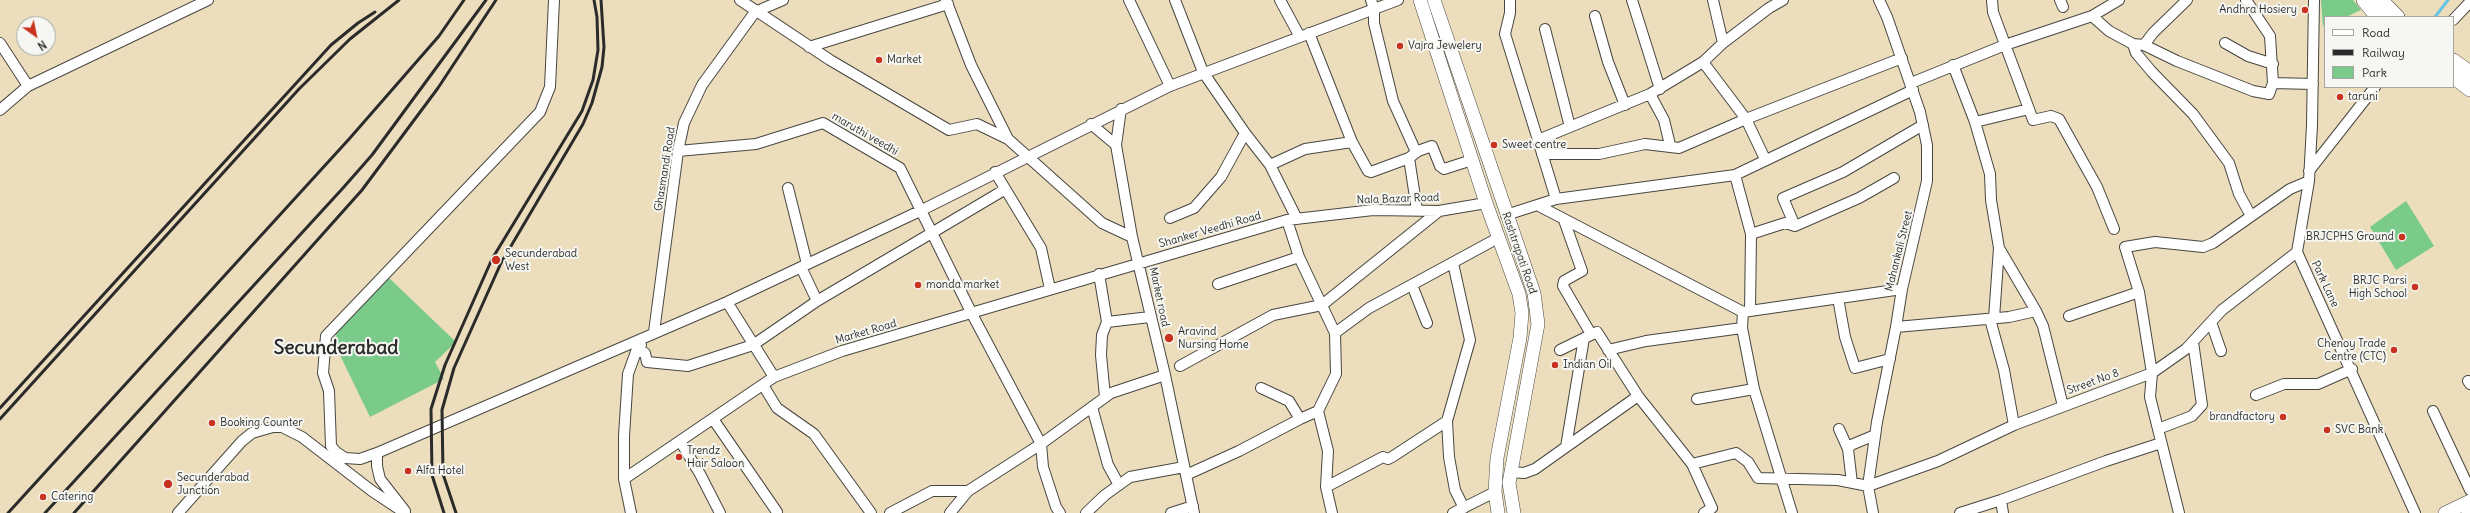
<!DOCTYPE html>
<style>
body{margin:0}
#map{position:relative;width:2470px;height:513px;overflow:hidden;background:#ecdebc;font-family:Delius,sans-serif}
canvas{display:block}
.legend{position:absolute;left:2324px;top:16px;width:130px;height:72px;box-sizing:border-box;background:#f6f6f2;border:1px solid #a5a5a2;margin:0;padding:5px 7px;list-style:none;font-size:12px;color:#2b2b2b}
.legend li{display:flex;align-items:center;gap:8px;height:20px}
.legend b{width:20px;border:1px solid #a5a5a2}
.north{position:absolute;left:16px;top:16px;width:40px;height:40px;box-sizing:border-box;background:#f6f6f2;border:1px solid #a5a5a2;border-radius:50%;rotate:147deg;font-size:11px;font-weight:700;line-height:16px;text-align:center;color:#2b2b2b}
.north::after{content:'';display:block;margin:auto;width:14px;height:18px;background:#c8321e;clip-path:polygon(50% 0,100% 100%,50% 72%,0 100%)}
</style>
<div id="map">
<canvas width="2470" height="513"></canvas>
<ul class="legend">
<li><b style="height:5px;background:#fff"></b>Road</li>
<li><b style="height:5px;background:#2b2b2b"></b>Railway</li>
<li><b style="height:11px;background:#7aca8a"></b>Park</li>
</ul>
<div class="north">N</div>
</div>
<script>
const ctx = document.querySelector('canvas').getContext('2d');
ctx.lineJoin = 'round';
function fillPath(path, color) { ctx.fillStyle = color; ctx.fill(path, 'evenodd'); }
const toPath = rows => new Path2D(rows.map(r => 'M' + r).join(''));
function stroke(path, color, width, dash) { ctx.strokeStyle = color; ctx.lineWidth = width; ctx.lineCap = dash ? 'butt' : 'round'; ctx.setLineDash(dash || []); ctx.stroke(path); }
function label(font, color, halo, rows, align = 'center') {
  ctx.font = font + ' Delius,sans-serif'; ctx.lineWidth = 4; ctx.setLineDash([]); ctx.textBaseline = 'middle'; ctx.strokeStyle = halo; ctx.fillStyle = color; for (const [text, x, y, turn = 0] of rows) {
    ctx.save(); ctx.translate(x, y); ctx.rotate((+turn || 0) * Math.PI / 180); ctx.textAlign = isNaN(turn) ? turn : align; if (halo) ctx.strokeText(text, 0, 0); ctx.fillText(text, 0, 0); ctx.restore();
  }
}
fillPath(toPath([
 [2321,0,2353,0,2361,10,2346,17,2325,17,2323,28],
 [2406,201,2434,246,2396,270,2370,227],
 [387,276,456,342,435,362,444,379,370,417,337,349,336,331]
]), '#7aca8a');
stroke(toPath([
 [2435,17,2448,0]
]), '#66c4e4', 3);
const minor = toPath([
 [554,0,550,87,540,112,326,336,323,373,329,391,331,446,336,452,345,458,360,459,377,453,727,302,922,210,1170,86,1398,0],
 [740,0,830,60,949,130,977,124,1008,139],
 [946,0,971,65,1008,139,1102,223,1132,237],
 [1129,0,1170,86],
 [1175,0,1203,72,1245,133,1270,165,1297,219],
 [1280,0,1300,37],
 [1371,0,1374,9,1374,23,1393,101,1416,152],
 [1510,0,1510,13,1505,34,1538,140],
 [1632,0,1660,89],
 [1713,0,1723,43],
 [1992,0,1993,12,2033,120,2051,116,2059,119,2097,187,2114,229],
 [2060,0,2063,7],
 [2314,0,2312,125,2309,181,2297,252,2415,513],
 [1595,16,1608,62,1625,105],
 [2092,16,2109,31,2133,44,2136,53,2152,72,2193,114,2229,163,2239,194,2251,216],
 [2453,20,2470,2],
 [1545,29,1570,127],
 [0,43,28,86],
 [2225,43,2248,56,2273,64],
 [2133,44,2144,45,2177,61,2253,91,2269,94,2273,83,2270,36,2246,0],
 [2144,45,2153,33,2187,0],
 [809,47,948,4],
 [1703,62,1746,119,1765,159],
 [1953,65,1975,122,1990,174,1991,200,1999,248,1994,318],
 [1911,83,2005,45,2092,16,2119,0],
 [2273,83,2313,84],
 [1650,94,1664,120,1670,145],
 [1121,109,1116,145,1132,237,1165,375,1194,513],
 [0,110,28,86,208,0],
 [1975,122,2029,109],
 [1091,124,1116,145],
 [1352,142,1368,171,1371,172,1409,158],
 [678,151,756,144,823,123,900,168,972,314,1041,444,1043,467,1056,507,1060,513],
 [1542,154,1599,154,1645,144,1679,148,1746,119,1902,58],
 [1270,165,1305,149,1352,142,1309,33],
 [2309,171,2375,87],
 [995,172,1041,248,1050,289],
 [1735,175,1751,234,1750,311],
 [788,188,807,264],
 [1556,199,1538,140,1650,94,1703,62,1723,43,1769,8,1783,0],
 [1539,206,1743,312,1742,328,1754,389,1792,513],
 [1417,210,1409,158,1418,151,1432,146,1440,166,1444,169,1472,160],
 [1506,215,1556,199,1735,175,1913,90],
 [1170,218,1194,208,1221,177,1245,133],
 [1564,220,1582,271,1564,281,1563,286,1591,334],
 [1795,226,1783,198,1843,172,1923,125],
 [1751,234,1785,223,1795,226,1859,198,1894,178],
 [1999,248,2036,311],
 [1453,263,1470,340,1447,421,1449,457,1455,490,1464,508],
 [801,267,817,301],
 [1099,274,1107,322,1102,335,1101,355,1105,397],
 [1218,284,1299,257,1287,220],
 [1412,285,1427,323],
 [1838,298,1845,337,1855,368,1890,359],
 [727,302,774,377],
 [1743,312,1902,289],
 [2069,316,2139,292],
 [1990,319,2004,370,2014,425],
 [1107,322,1150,317],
 [2211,322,2221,351],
 [1896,327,2009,317,2036,311,2043,326,2063,406],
 [654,332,678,151,684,123,702,85,755,12,783,0],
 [1335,333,1369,308,1498,238],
 [637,349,645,353,647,362,688,366,753,345,817,301,1004,190],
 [1560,350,1597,332,1638,396],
 [1608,350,1646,341,1742,328],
 [1180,366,1273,315,1322,305,1439,211],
 [2468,381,2470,384],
 [763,385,777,408,814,434,871,513],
 [1261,388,1289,401,1300,419],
 [2256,395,2284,384,2318,384,2352,369],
 [1697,399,1754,389],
 [1092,407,1108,465,1119,485],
 [1318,411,1328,451,1326,487,1332,513],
 [2433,411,2470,490],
 [713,419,777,512],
 [1839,429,1848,449],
 [2158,429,2192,416,2202,405,2193,342],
 [680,441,700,474,720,513],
 [1566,447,1584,338],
 [377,453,377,466,380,479,405,511],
 [1692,464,1712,508,1704,513],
 [1510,472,1524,473,1535,469,1638,396,1692,464,1736,453,1748,462,1758,478,1838,480,1868,486,1938,461,2014,425,2152,373,2186,349,2222,310,2297,252],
 [1186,475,1239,451,1300,419,1318,411,1336,374,1335,333,1299,257],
 [624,479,774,377,842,351,1287,220,1373,210,1439,211,1486,203],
 [1852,483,1848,449,1851,445,1875,435],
 [1326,487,1383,457,1388,459,1392,457,1447,421],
 [2001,500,2003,513],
 [178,513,242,441,252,433,273,427,282,427,302,437,372,491,405,513],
 [631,513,624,479,624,436,628,374,637,349,641,345],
 [890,513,932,491,968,491],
 [950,513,968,491,1041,444,1111,393,1165,375],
 [1086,513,1105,495,1130,477,1184,467],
 [1171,513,1193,506],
 [1453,513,1495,492],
 [1873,513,1868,486,1877,422,1896,327,1902,289,1927,181,1927,145,1920,112,1887,17,1879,0],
 [1960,513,2001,500,2106,461,2161,443],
 [2179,513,2150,397,2152,373,2139,292,2125,247,2155,242,2203,247,2213,243,2290,189,2309,181]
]);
const major = toPath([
 [1420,0,1486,203,1519,294,1522,313,1520,338,1497,458,1495,492,1498,513],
 [1434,0,1534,293,1538,324,1509,483,1514,513],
 [2445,513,2470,501],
 [2468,513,2470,512]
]);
const highway = toPath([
 [2364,0,2378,17],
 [2380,0,2397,17],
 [2453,61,2470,73],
 [2453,76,2470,89]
]);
stroke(minor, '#484641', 12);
stroke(major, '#484641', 14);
stroke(highway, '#484641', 16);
stroke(minor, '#fff', 10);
stroke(major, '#fff', 13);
stroke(highway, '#fff', 15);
stroke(toPath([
 [0,408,331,45,358,23,375,12],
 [0,419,299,89,350,39,399,0],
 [8,513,350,138,439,36,464,0],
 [45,513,343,188,372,155,486,0],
 [74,513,362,190,438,88,496,0],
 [444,513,432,475,431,409,445,365,492,259,582,111,593,80,598,50,597,17,594,0],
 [456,513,443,474,442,410,454,368,501,263,583,124,592,103,602,67,604,47,601,0]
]), '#2b2b2b', 3);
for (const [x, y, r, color] of [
 [2305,10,4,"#c8321e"],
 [1400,46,4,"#c8321e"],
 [879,60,4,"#c8321e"],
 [2340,97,4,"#c8321e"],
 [1494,145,4,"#c8321e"],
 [2402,237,4,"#c8321e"],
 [496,260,5,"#c8321e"],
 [918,285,4,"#c8321e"],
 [2415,287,4,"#c8321e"],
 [1169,338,5,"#c8321e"],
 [2394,350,4,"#c8321e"],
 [1555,365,4,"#c8321e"],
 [2283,417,4,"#c8321e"],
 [212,423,4,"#c8321e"],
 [2327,430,4,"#c8321e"],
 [679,457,4,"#c8321e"],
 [408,471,4,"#c8321e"],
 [168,484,5,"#c8321e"],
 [43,497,4,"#c8321e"]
]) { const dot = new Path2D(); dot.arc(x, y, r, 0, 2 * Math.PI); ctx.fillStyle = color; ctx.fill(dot); stroke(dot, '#f6f6f2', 1.5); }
label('11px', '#2b2b2b', '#f6f6f2', [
 ["Andhra Hosiery",2297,10,"right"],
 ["Vajra Jewelery",1408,46],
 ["Market",887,60],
 ["taruni",2348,97],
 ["Sweet centre",1502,145],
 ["BRJCPHS Ground",2394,237,"right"],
 ["Secunderabad",505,254],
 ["West",505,267],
 ["BRJC Parsi",2407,281,"right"],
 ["High School",2407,294,"right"],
 ["monda market",926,285],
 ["Aravind",1178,332],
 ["Nursing Home",1178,345],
 ["Chenoy Trade",2386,344,"right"],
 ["Centre (CTC)",2386,357,"right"],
 ["Indian Oil",1563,365],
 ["brandfactory",2275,417,"right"],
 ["Booking Counter",220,423],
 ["SVC Bank",2335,430],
 ["Trendz",687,451],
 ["Hair Saloon",687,464],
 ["Alfa Hotel",416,471],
 ["Secunderabad",177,478],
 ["Junction",177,491],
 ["Catering",51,497]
], 'left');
label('11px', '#2b2b2b', '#f6f6f2', [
 ["maruthi veedhi",865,134,30],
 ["Ghasmandi Road",665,169,-81],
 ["Nala Bazar Road",1398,199,-2],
 ["Shanker Veedhi Road",1210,230,-16],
 ["Mahankali Street",1899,251,-76],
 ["Rashtrapati Road",1519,253,71],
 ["Park Lane",2325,284,65],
 ["Market road",1159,297,78],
 ["Market Road",866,332,-16],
 ["Street No 8",2093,382,-20]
]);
label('bold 19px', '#2b2b2b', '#f6f6f2', [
 ["Secunderabad",336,349]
]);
</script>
